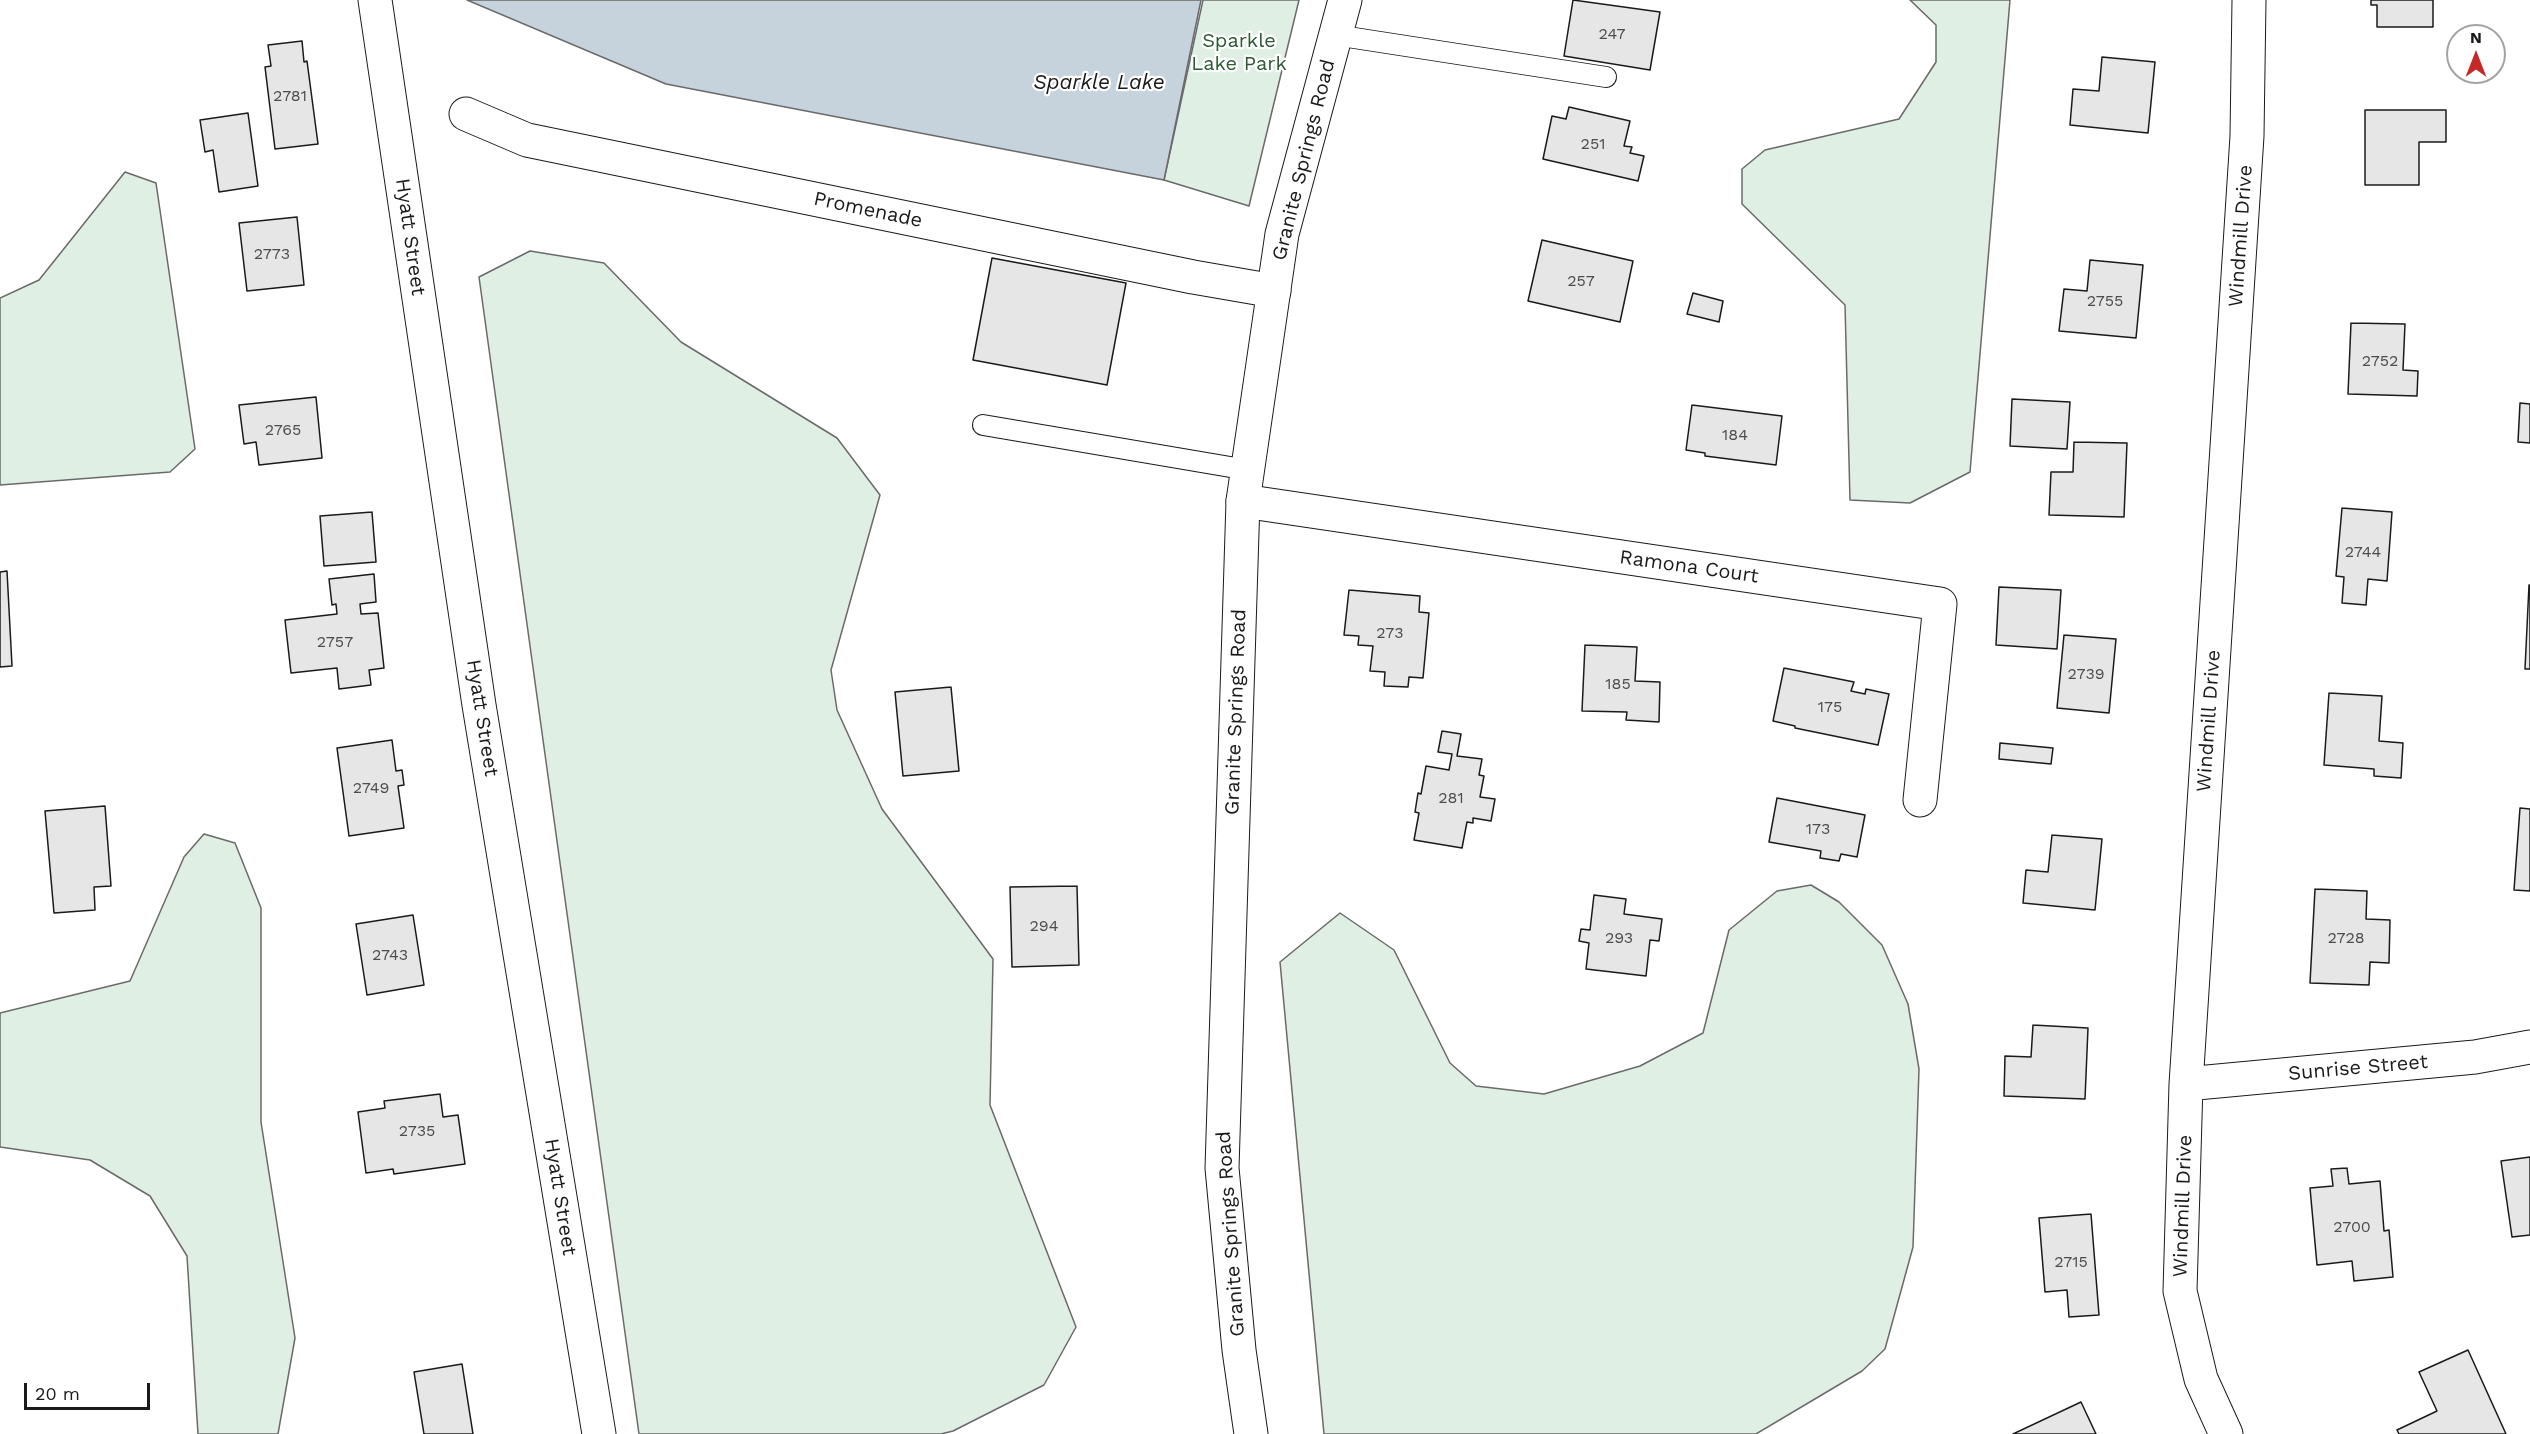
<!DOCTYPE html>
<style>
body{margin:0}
#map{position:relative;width:2530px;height:1434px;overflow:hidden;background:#fff;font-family:"Work Sans",sans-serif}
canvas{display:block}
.north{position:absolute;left:2446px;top:24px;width:60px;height:60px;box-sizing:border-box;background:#fff;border:2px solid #a3a3a3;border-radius:50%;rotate:0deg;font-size:16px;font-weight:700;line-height:24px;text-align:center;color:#1a1a1a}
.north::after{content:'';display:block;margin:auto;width:21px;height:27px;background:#c62828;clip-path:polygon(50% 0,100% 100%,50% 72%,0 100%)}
.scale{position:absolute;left:24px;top:1383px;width:126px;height:27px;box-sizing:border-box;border:3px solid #1a1a1a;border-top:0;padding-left:8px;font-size:18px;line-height:21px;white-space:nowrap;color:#1a1a1a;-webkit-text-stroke:4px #fff;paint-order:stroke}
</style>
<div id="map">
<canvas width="2530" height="1434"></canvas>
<div class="north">N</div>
<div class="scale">20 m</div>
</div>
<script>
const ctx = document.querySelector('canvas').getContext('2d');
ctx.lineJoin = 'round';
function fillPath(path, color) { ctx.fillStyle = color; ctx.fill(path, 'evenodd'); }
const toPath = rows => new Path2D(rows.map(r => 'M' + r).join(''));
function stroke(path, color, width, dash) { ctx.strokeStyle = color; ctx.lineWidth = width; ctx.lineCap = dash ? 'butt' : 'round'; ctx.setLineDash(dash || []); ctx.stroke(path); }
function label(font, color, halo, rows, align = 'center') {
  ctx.font = font + ' "Work Sans",sans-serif'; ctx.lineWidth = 4.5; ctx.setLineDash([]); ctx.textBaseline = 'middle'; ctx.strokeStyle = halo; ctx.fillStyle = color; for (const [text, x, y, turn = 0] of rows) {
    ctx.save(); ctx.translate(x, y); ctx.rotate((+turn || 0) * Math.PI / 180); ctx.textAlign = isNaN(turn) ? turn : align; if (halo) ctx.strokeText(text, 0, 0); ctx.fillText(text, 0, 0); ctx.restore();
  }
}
const green = toPath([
 [1203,0,1299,0,1249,206,1164,180,1203,0],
 [1910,0,2010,0,1970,472,1910,503,1850,500,1845,305,1742,204,1742,169,1765,150,1899,119,1936,62,1936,25,1910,0],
 [125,172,156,183,195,449,170,472,0,485,0,298,39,280,125,172],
 [530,251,604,263,681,342,837,438,880,495,831,670,837,710,882,809,993,959,990,1105,1076,1327,1044,1385,953,1431,941,1434,639,1434,479,277,530,251],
 [204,834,235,843,261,908,261,1122,295,1338,278,1434,198,1434,187,1256,150,1196,90,1160,0,1147,0,1013,130,981,184,857,204,834],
 [1811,885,1839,902,1882,945,1908,1004,1919,1069,1913,1247,1885,1349,1862,1371,1756,1434,1324,1434,1280,962,1340,913,1394,950,1450,1063,1476,1086,1544,1094,1640,1066,1703,1033,1729,930,1777,891,1811,885]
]);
fillPath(green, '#e0efe3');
stroke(green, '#6a6a6a', 1.5);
const water = toPath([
 [467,0,1201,0,1164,180,666,84,467,0]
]);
fillPath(water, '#c6d2dc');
stroke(water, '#6a6a6a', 1.5);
const building = toPath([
 [1573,0,1660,12,1650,70,1564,56,1573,0],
 [2371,0,2433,0,2433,27,2377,27,2377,5,2371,5,2371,0],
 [302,41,304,62,307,61,318,144,275,149,265,67,271,66,268,45,302,41],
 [2102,57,2155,62,2148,133,2070,125,2073,89,2099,91,2102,57],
 [1569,107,1630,121,1624,146,1632,147,1630,153,1644,156,1638,181,1543,159,1552,116,1566,119,1569,107],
 [2365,110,2446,110,2446,142,2419,142,2419,185,2365,185,2365,110],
 [248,113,258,186,219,192,213,150,205,152,200,120,248,113],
 [297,217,304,285,247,291,239,223,297,217],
 [1542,240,1633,261,1620,322,1528,301,1542,240],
 [992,258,1126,283,1107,385,973,360,992,258],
 [2090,260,2143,265,2136,338,2059,331,2064,289,2087,291,2090,260],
 [1693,293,1723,301,1719,322,1687,314,1693,293],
 [2351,323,2405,324,2403,370,2418,371,2417,396,2348,394,2351,323],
 [316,397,322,458,259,465,256,442,244,444,239,405,316,397],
 [2012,399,2070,402,2067,449,2010,446,2012,399],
 [2520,403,2530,404,2530,443,2518,442,2520,403],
 [1692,405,1782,416,1776,465,1705,456,1705,453,1686,450,1692,405],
 [2074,442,2127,443,2124,517,2049,515,2051,472,2073,472,2074,442],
 [2342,508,2392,512,2387,581,2368,579,2366,605,2342,603,2344,577,2336,576,2342,508],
 [372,512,376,562,324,566,320,516,372,512],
 [7,571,12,666,0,667,0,572,7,571],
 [374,574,376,602,360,604,361,614,378,613,384,668,369,670,371,685,339,689,337,668,291,673,285,620,337,614,336,604,332,605,329,579,374,574],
 [2529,585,2530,585,2530,669,2525,669,2529,585],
 [1999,587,2061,590,2057,649,1996,645,1999,587],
 [1349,590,1420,596,1419,612,1429,613,1423,678,1409,677,1408,687,1384,686,1385,672,1370,671,1373,646,1358,645,1359,636,1344,635,1349,590],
 [2064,635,2116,639,2109,713,2057,708,2064,635],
 [1585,645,1637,647,1635,681,1660,682,1659,722,1626,720,1627,712,1582,711,1585,645],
 [1784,668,1854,682,1851,691,1865,694,1866,689,1889,694,1878,745,1795,728,1795,726,1773,721,1784,668],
 [951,687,959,771,903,776,895,692,951,687],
 [2329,693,2382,696,2379,741,2403,743,2401,778,2374,776,2374,769,2324,765,2329,693],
 [1442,731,1461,734,1457,756,1482,759,1479,775,1484,776,1480,797,1495,799,1491,821,1473,818,1473,823,1467,822,1462,848,1414,840,1419,813,1415,812,1418,793,1421,794,1426,766,1449,770,1452,754,1438,752,1442,731],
 [392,740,396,771,402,770,404,785,398,786,404,828,349,836,337,748,392,740],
 [2000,743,2053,748,2051,764,1999,759,2000,743],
 [1777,798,1865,815,1857,857,1841,854,1839,861,1820,858,1821,851,1769,842,1777,798],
 [105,806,111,886,94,887,95,910,54,913,45,811,105,806],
 [2520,808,2530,809,2530,891,2514,890,2520,808],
 [2052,835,2102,839,2095,910,2023,903,2026,870,2048,872,2052,835],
 [1077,886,1079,965,1012,967,1010,887,1077,886],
 [2315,889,2367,891,2366,919,2390,920,2389,963,2370,962,2369,985,2310,983,2315,889],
 [1594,895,1626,899,1624,914,1662,919,1659,941,1650,940,1646,976,1586,969,1589,943,1579,941,1581,929,1590,930,1594,895],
 [413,915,424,985,367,995,356,924,413,915],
 [2033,1025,2088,1028,2085,1099,2004,1096,2005,1056,2031,1057,2033,1025],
 [440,1094,443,1117,458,1115,465,1164,394,1174,393,1169,366,1173,358,1112,385,1108,384,1101,440,1094],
 [2530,1157,2530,1235,2512,1237,2501,1161,2530,1157],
 [2347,1168,2349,1184,2380,1181,2384,1231,2389,1230,2393,1277,2354,1281,2352,1261,2317,1265,2310,1188,2333,1186,2331,1169,2347,1168],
 [2091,1214,2099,1315,2069,1317,2067,1290,2045,1292,2039,1218,2091,1214],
 [2468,1350,2506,1434,2399,1434,2397,1430,2437,1411,2419,1372,2468,1350],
 [462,1364,473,1434,424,1434,414,1372,462,1364],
 [2081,1402,2096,1434,2013,1434,2081,1402]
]);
fillPath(building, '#e6e6e6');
stroke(building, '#1a1a1a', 1.5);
const lane = toPath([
 [1335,35,1606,77],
 [983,425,1248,470]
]);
const street = toPath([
 [375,0,479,705,599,1434],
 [466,114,527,140,1193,277,1274,291],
 [1243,501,1940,604,1920,800],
 [2186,1084,2475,1057,2530,1047],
 [2226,1434,2201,1379,2180,1291,2186,1084,2247,136,2249,0]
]);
const secondary = toPath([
 [1251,1434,1239,1350,1222,1168,1243,501,1282,234,1345,0]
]);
stroke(lane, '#1a1a1a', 22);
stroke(street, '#1a1a1a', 35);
stroke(secondary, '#1a1a1a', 35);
stroke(lane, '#fff', 20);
stroke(street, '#fff', 33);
stroke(secondary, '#fff', 33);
label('16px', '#4d4d4d', null, [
 ["247",1612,34],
 ["2781",290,96],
 ["251",1593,144],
 ["2773",272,254],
 ["257",1581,281],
 ["2755",2105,301],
 ["2752",2380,361],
 ["2765",283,430],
 ["184",1735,435],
 ["2744",2363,552],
 ["273",1390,633],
 ["2757",335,642],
 ["2739",2086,674],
 ["185",1618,684],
 ["175",1830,707],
 ["2749",371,788],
 ["281",1451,798],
 ["173",1818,829],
 ["294",1044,926],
 ["293",1619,938],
 ["2728",2346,938],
 ["2743",390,955],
 ["2735",417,1131],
 ["2700",2352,1227],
 ["2715",2071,1262]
]);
label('20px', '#2b5a34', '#fff', [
 ["Sparkle",1239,41],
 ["Lake Park",1239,64]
]);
label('20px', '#1a1a1a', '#fff', [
 ["Granite Springs Road",1304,160,-76],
 ["Promenade",868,210,12],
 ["Windmill Drive",2241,236,-86],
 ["Hyatt Street",410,237,82],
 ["Ramona Court",1689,567,8],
 ["Granite Springs Road",1236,712,-88],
 ["Hyatt Street",482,718,81],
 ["Windmill Drive",2209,721,-86],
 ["Sunrise Street",2358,1068,-5],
 ["Hyatt Street",560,1197,81],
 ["Windmill Drive",2183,1206,-88],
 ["Granite Springs Road",1231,1234,-94]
]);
label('italic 21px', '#1a1a1a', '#fff', [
 ["Sparkle Lake",1099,83]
]);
</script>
